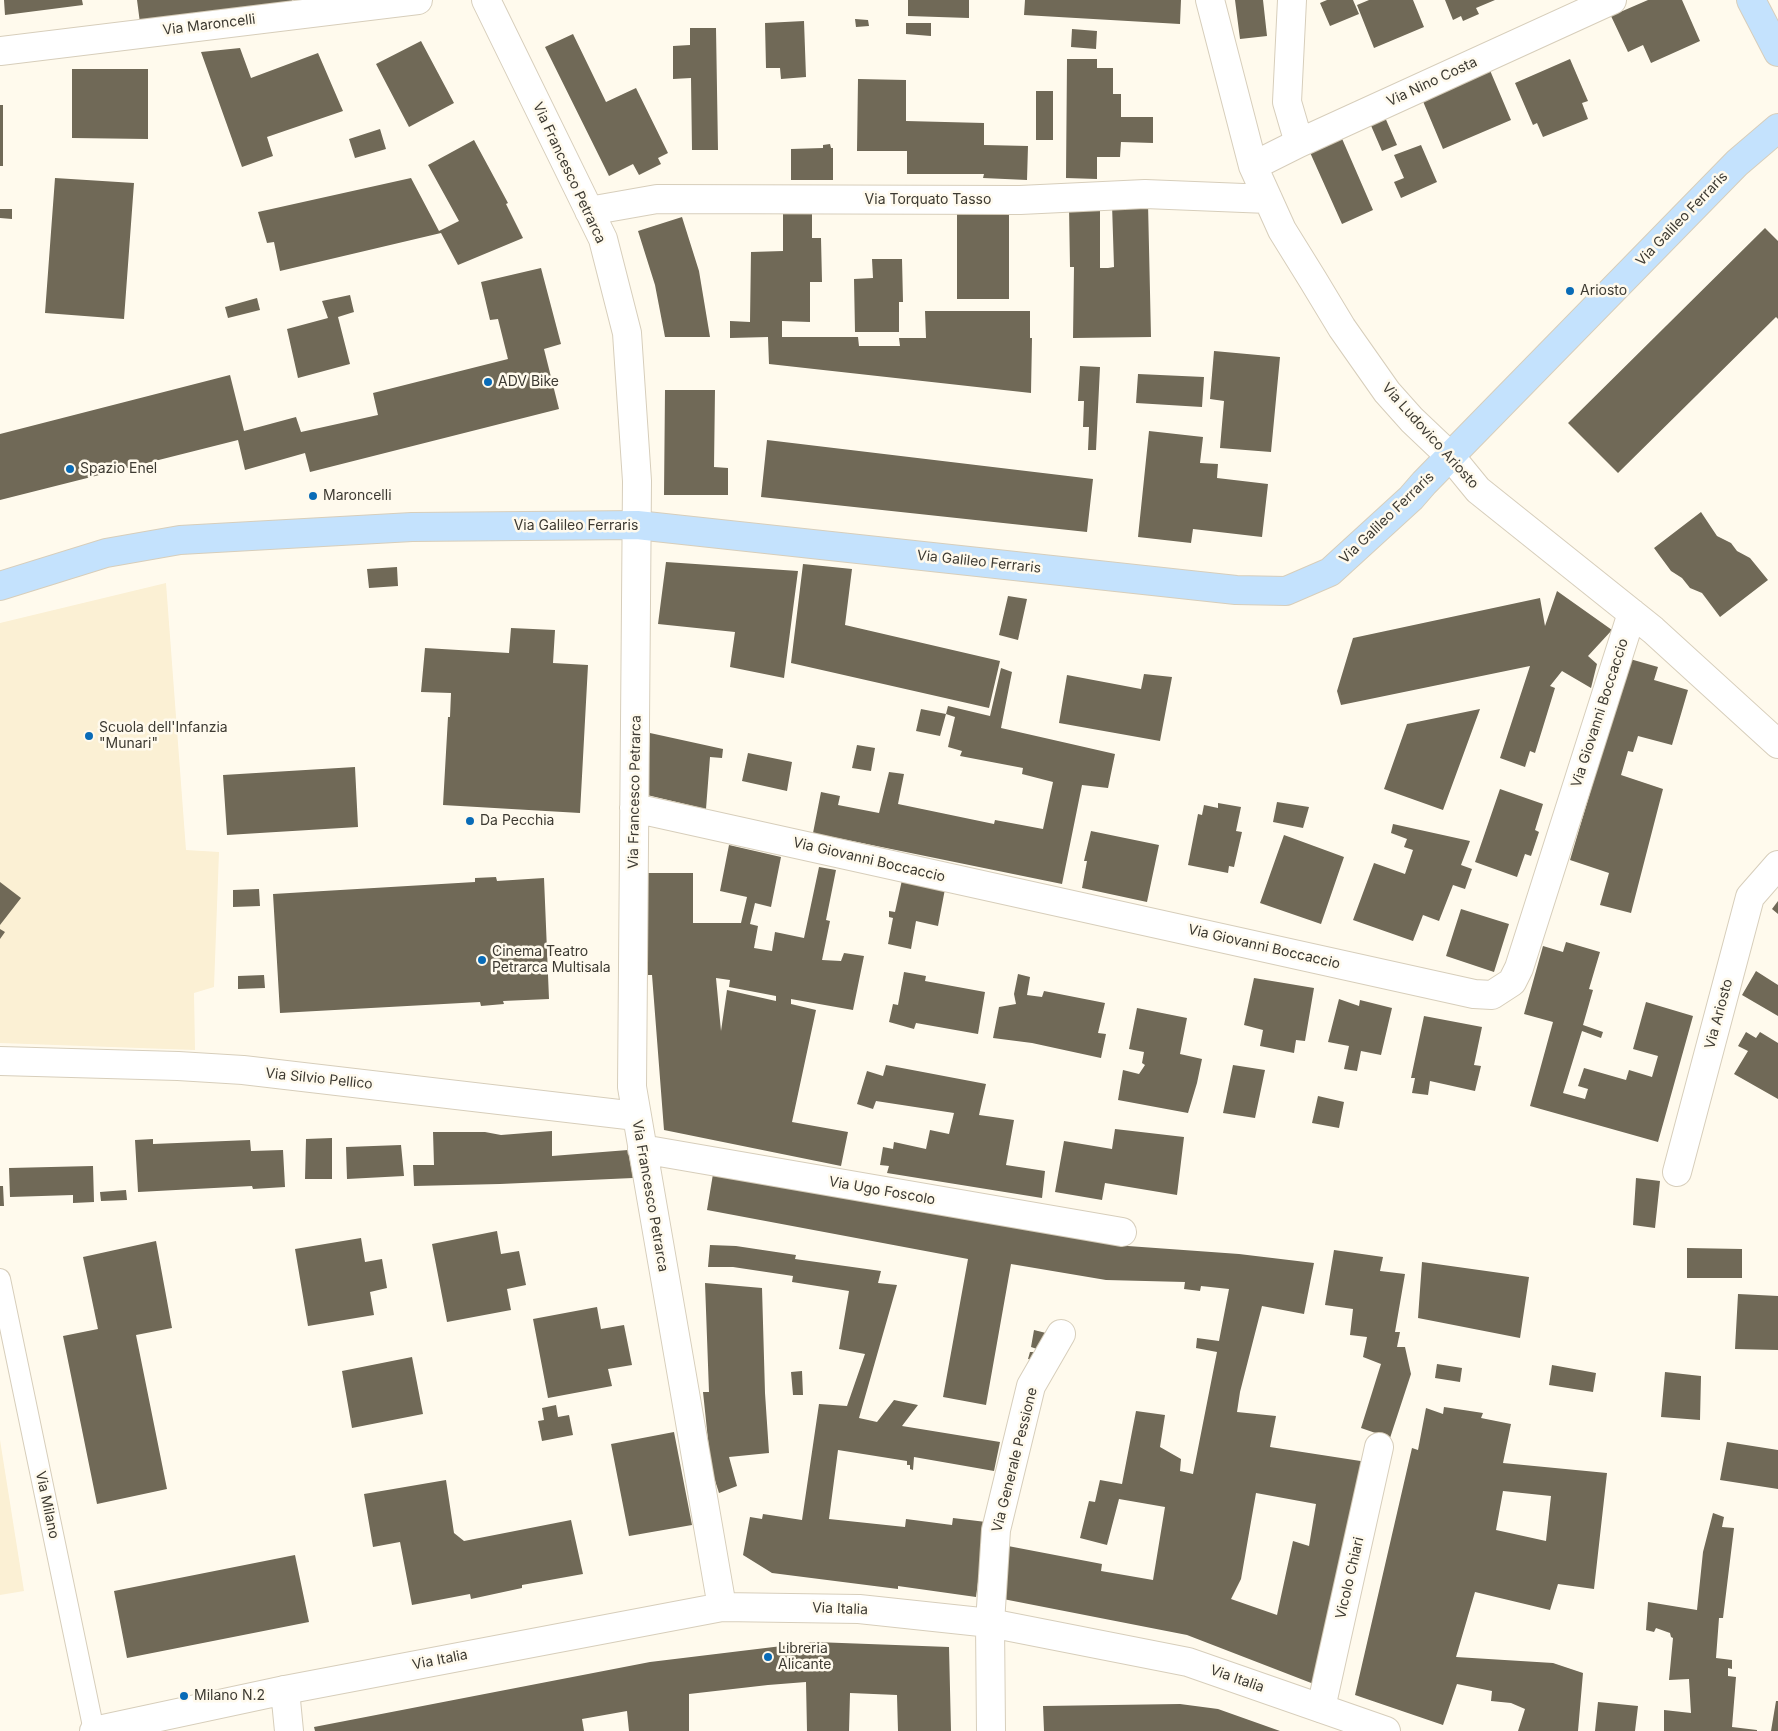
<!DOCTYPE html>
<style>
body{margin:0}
canvas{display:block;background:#fffaed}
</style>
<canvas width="1778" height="1731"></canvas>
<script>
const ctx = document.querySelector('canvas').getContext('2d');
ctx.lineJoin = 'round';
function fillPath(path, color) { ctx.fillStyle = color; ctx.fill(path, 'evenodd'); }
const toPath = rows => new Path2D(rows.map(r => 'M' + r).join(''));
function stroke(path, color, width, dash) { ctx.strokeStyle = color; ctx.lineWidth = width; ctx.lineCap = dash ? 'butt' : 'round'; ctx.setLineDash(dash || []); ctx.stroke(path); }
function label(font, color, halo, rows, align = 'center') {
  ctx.font = font + ' Inter,sans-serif'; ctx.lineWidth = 5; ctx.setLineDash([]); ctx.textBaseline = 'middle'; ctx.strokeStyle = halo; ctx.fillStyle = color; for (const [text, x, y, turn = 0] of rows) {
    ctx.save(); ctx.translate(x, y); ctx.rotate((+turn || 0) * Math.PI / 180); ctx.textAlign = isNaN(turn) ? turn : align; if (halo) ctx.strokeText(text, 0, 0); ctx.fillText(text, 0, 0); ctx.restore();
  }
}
fillPath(toPath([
 [166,583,186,850,219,852,214,987,194,993,195,1050,0,1043,0,623],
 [0,1440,24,1591,0,1595]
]), '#fbf0d4');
fillPath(toPath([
 [4,0,82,0,83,5,5,15],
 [137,0,292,0,293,8,140,23],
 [908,0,969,0,969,18,908,16],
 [1025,0,1181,0,1180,24,1024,15],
 [1235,0,1263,0,1267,36,1240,39],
 [1327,0,1353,0,1359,14,1330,26,1320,3],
 [1369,0,1413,0,1424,27,1374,48,1357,5],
 [1445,0,1495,0,1476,8,1479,14,1463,21,1461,16,1453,20],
 [1648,0,1682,0,1700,41,1651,63,1643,45,1628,52,1611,16],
 [855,19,868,20,869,26,856,27],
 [804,21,806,77,781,79,780,68,766,68,765,23],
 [906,23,931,23,931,36,906,34],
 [690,28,716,28,718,150,692,150,691,78,673,79,673,46,690,45],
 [1072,29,1097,31,1096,49,1071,47],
 [573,34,606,102,636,88,668,153,658,158,661,164,639,175,633,164,609,176,545,47],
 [421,41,454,103,409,127,376,64],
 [240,48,251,78,318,53,343,111,267,137,273,156,242,167,201,52],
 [1067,59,1097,59,1097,68,1113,68,1113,94,1121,94,1121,117,1153,117,1153,143,1121,142,1120,157,1097,157,1097,179,1066,178],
 [1570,59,1588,101,1582,103,1588,119,1543,137,1537,123,1533,125,1515,83],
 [1489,68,1511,120,1443,149,1422,99],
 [72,69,148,69,148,139,72,138],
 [858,79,906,80,906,121,984,123,984,145,1028,146,1027,180,983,178,984,174,907,174,907,151,857,151],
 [1036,91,1053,91,1053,140,1036,140],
 [0,105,3,105,3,166,0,166],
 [1384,115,1397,145,1382,151,1369,121],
 [380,129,386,149,355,158,349,139],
 [1340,134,1373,210,1342,224,1308,148],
 [474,140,508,203,506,204,523,238,458,265,441,233,280,271,274,242,267,243,258,212,411,178,439,231,459,221,428,165],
 [830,144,831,148,833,148,833,180,791,180,791,149,823,148,823,145],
 [1421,145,1437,182,1401,198,1394,182,1404,178,1394,155],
 [55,178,134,183,124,319,45,313],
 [1148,203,1151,337,1073,338,1074,267,1070,267,1069,206,1100,204,1100,268,1108,268,1114,267,1112,204],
 [783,208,812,208,812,238,821,238,822,282,810,282,810,322,782,321,782,337,858,337,859,346,900,346,899,338,926,338,925,311,1030,311,1030,338,1032,338,1031,393,769,364,768,337,730,338,730,321,750,322,751,252,783,251],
 [0,209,12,209,12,219,0,218],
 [957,209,1009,209,1009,299,957,299],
 [682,217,699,271,710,337,665,337,655,285,638,231],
 [1765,228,1778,241,1778,319,1776,317,1618,473,1568,423],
 [872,259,902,259,903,302,899,302,899,332,855,332,854,279,873,278],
 [541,268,561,344,544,349,559,409,310,472,305,453,245,470,238,440,0,500,0,434,230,375,244,431,296,417,301,432,378,415,373,393,508,359,498,319,490,320,481,282],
 [350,295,354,312,338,317,350,364,298,378,287,329,328,318,322,301],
 [257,298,260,310,228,318,225,307],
 [1214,351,1280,357,1271,452,1220,448,1224,401,1210,399],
 [1080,366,1100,367,1096,450,1088,450,1089,427,1083,427,1084,401,1078,401],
 [1138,374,1204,377,1202,407,1136,403],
 [665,390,715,390,714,467,728,468,728,495,664,495],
 [1149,431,1203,437,1200,463,1218,464,1217,478,1268,484,1262,537,1193,529,1191,543,1138,537],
 [767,440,1093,479,1087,532,761,497],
 [1701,512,1717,536,1731,543,1737,551,1750,558,1768,580,1720,617,1702,593,1690,588,1682,578,1671,571,1654,548],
 [666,562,798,571,784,678,730,667,735,632,658,624],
 [803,564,852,569,845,625,1000,661,989,708,791,663],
 [397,567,398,586,369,588,367,569],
 [1557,591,1612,630,1588,656,1597,664,1591,688,1562,671,1550,686,1555,688,1535,753,1530,751,1525,767,1500,758,1530,666,1341,705,1337,691,1353,638,1540,598,1545,626],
 [1008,596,1027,599,1018,640,999,635],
 [511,628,555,630,553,663,588,665,580,813,443,805,448,717,450,717,451,693,421,692,425,648,509,653],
 [1630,659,1658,667,1654,680,1688,690,1672,745,1638,736,1633,752,1628,751,1621,775,1663,789,1631,913,1600,905,1609,873,1570,860],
 [1001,668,1012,672,1001,728,1115,754,1108,788,1082,785,1062,884,813,833,821,792,840,796,838,805,879,813,889,772,904,774,898,804,994,824,995,820,1043,829,1053,782,1022,774,1023,768,960,756,962,751,948,747,955,717,946,714,940,736,916,731,921,709,946,714,948,706,990,716],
 [1144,674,1172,677,1160,741,1059,723,1067,675,1141,689],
 [1480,709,1443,810,1384,789,1407,724],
 [650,733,723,749,722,758,710,757,706,809,647,795],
 [857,745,875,748,871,771,852,768],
 [748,753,792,762,787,791,742,781],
 [355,767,358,827,227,835,223,775],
 [1500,789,1543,804,1535,830,1539,832,1531,856,1525,854,1517,877,1475,862],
 [1277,802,1309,807,1303,828,1273,822],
 [1218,803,1241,807,1236,831,1242,832,1234,867,1229,866,1228,873,1188,865,1198,814,1202,815,1204,805,1218,808],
 [1393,824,1470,841,1461,865,1472,869,1465,889,1453,885,1439,921,1423,915,1413,941,1353,920,1374,863,1405,874,1413,850,1404,847,1407,839,1391,833],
 [1091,831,1159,845,1147,902,1082,888,1087,861,1084,861],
 [1284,835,1344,857,1321,924,1260,903],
 [729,845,781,857,771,907,755,903,750,924,758,926,754,948,772,951,775,932,804,938,819,867,836,870,826,920,830,921,822,960,841,961,844,953,864,956,853,1010,791,999,791,1004,816,1010,792,1122,848,1132,841,1166,664,1130,652,975,648,975,645,873,693,873,693,923,741,923,747,897,720,891],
 [716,978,730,980,729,987,776,996,776,1001,727,990,721,1031],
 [496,877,497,881,544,878,549,999,503,1001,504,1004,481,1006,480,1002,280,1013,273,894,475,882,475,878],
 [902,880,945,889,938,926,916,921,911,949,888,944,893,918,889,917,889,911,895,912],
 [0,882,21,898,0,925],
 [259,889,260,906,233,907,233,890],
 [1778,901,1778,914,1772,909],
 [1461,909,1509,924,1494,972,1446,956],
 [0,929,5,932,0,939],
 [1566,942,1600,952,1589,989,1593,990,1583,1025,1603,1032,1601,1038,1582,1031,1563,1093,1585,1099,1588,1089,1578,1086,1584,1068,1626,1080,1629,1070,1652,1077,1658,1056,1633,1049,1646,1002,1693,1016,1658,1142,1530,1106,1553,1022,1524,1014,1543,946,1563,952],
 [1756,971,1778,985,1778,1016,1742,995],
 [904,972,926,976,925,981,985,992,978,1034,916,1023,914,1029,889,1022,893,1004,898,1005],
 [1018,974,1030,977,1027,995,1042,997,1044,991,1105,1003,1098,1033,1106,1034,1101,1058,1032,1043,993,1038,999,1007,1016,1004,1014,994],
 [264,975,265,988,238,989,238,976],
 [1254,978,1314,988,1305,1041,1296,1040,1294,1053,1260,1046,1263,1030,1244,1025],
 [1339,999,1359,1006,1360,1000,1392,1008,1381,1055,1361,1051,1357,1071,1344,1069,1349,1046,1328,1042],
 [1137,1008,1187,1018,1180,1054,1202,1059,1197,1083,1188,1113,1118,1100,1123,1070,1139,1074,1145,1065,1142,1063,1144,1052,1129,1049],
 [1424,1016,1482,1027,1474,1065,1481,1066,1475,1091,1430,1081,1428,1095,1412,1093,1415,1078,1411,1078],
 [1746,1032,1756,1038,1760,1032,1778,1043,1778,1099,1734,1074,1748,1051,1738,1046],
 [886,1065,986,1084,979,1115,1014,1120,1006,1165,1045,1171,1042,1198,887,1173,889,1166,880,1165,883,1147,893,1149,894,1142,926,1149,930,1130,949,1134,954,1113,876,1101,873,1109,857,1104,867,1071,883,1076],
 [1233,1065,1265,1070,1255,1118,1223,1113],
 [1318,1096,1344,1102,1339,1128,1312,1123],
 [1115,1129,1184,1137,1177,1195,1105,1183,1102,1200,1055,1192,1064,1141,1112,1149],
 [552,1131,552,1156,628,1150,633,1178,500,1184,414,1186,413,1165,434,1165,433,1132,485,1132,501,1135],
 [332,1138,332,1179,305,1179,306,1139],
 [153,1139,153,1144,250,1140,251,1151,283,1150,285,1187,253,1189,252,1186,138,1192,135,1140],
 [401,1145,404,1176,347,1179,346,1147],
 [93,1166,94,1202,73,1203,73,1195,10,1197,9,1168],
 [714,1168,1114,1245,1239,1254,1314,1263,1304,1314,1262,1306,1240,1392,1237,1412,1276,1416,1270,1447,1367,1462,1319,1686,1187,1635,998,1598,1008,1546,1102,1564,1101,1571,1153,1580,1165,1507,1119,1499,1107,1545,1080,1538,1089,1501,1095,1502,1100,1480,1122,1484,1136,1411,1165,1415,1160,1447,1181,1459,1180,1471,1193,1474,1217,1352,1196,1348,1197,1338,1219,1341,1229,1289,1201,1286,1200,1291,1184,1289,1185,1282,1106,1280,1011,1264,986,1405,943,1397,968,1259,707,1210],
 [1256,1493,1316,1504,1309,1546,1293,1541,1277,1615,1231,1599,1241,1579],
 [1636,1178,1660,1181,1655,1228,1633,1225],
 [0,1186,3,1186,4,1206,0,1206],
 [126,1190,127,1200,101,1201,100,1192],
 [497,1231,501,1254,519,1251,526,1285,507,1289,511,1310,447,1322,432,1244],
 [361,1238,365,1262,382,1259,387,1288,370,1292,374,1315,308,1326,295,1249],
 [156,1241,172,1328,136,1335,167,1489,97,1504,63,1336,98,1329,83,1257],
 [710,1245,736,1246,796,1255,795,1259,881,1271,878,1283,897,1285,859,1418,877,1422,894,1400,918,1405,902,1426,1000,1442,994,1471,914,1457,913,1470,910,1469,910,1465,907,1465,907,1461,838,1450,829,1519,905,1527,906,1519,952,1525,953,1518,986,1522,976,1597,898,1586,898,1589,772,1573,743,1555,750,1517,762,1519,763,1514,802,1520,819,1404,847,1406,865,1354,839,1349,849,1291,792,1282,793,1276,733,1267,708,1267],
 [1687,1248,1742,1249,1742,1278,1687,1278],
 [1334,1250,1383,1257,1380,1271,1405,1274,1395,1332,1400,1332,1397,1347,1405,1347,1411,1374,1390,1438,1361,1428,1381,1364,1363,1357,1367,1337,1350,1335,1353,1309,1325,1305],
 [1422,1262,1529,1277,1520,1338,1418,1318],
 [705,1283,762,1288,765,1393,769,1453,729,1457,737,1486,719,1493,711,1468,703,1392,709,1392],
 [1738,1294,1778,1296,1778,1350,1735,1349],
 [597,1307,601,1329,624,1325,632,1365,608,1369,612,1386,548,1398,533,1319],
 [1034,1330,1046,1333,1037,1349,1031,1347],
 [1030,1352,1036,1352,1035,1360,1028,1359],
 [412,1357,423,1414,352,1428,342,1371],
 [1437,1364,1462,1368,1460,1382,1435,1378],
 [1552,1365,1596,1373,1593,1392,1549,1385],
 [802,1371,803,1395,793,1395,791,1372],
 [1665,1372,1701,1376,1700,1420,1661,1417],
 [556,1405,558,1417,569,1415,573,1435,542,1441,538,1421,544,1420,542,1408],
 [1444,1407,1483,1413,1481,1418,1511,1424,1503,1463,1607,1473,1594,1589,1558,1584,1550,1610,1475,1592,1456,1657,1553,1663,1583,1673,1578,1731,1518,1731,1525,1709,1511,1703,1491,1701,1492,1691,1457,1684,1443,1725,1355,1695,1412,1448,1418,1450,1426,1408,1443,1414],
 [1503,1491,1551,1496,1546,1541,1496,1530],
 [674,1432,692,1525,629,1536,611,1444],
 [1727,1442,1778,1450,1778,1489,1720,1480],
 [446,1480,454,1533,464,1541,571,1520,583,1574,522,1585,522,1588,471,1599,470,1594,412,1605,400,1542,373,1547,364,1494],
 [1713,1513,1724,1517,1722,1527,1734,1528,1723,1618,1719,1618,1716,1658,1732,1660,1732,1669,1728,1668,1728,1676,1736,1677,1732,1727,1757,1730,1757,1731,1664,1731,1664,1710,1691,1713,1689,1679,1669,1680,1673,1638,1671,1637,1670,1633,1656,1628,1654,1632,1646,1630,1648,1602,1697,1610,1703,1552],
 [295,1555,309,1622,127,1658,114,1591],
 [815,1642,949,1647,951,1731,898,1731,897,1695,850,1693,849,1731,807,1731,806,1682,768,1685,689,1694,689,1731,629,1731,627,1711,582,1719,584,1731,315,1731,314,1727,650,1662],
 [1776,1701,1778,1701,1778,1731,1771,1731],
 [1598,1702,1638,1706,1635,1731,1595,1731],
 [1180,1704,1218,1709,1280,1731,1044,1731,1043,1706]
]), '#706957');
const service = toPath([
 [0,1279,94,1731]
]);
const pedestrian = toPath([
 [990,1623,1188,1662,1386,1731]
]);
const minor = toPath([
 [486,0,603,239,627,333,637,481,632,1087,722,1607],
 [1210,0,1253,166,1268,199,1282,230,1313,280,1342,328,1387,392,1412,420,1451,457,1478,490,1653,630,1778,744],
 [1292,0,1287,102,1299,143],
 [0,51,418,0],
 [1253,166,1299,143,1612,0],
 [589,211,657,199,1020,200,1145,194,1268,199],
 [634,808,1474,994,1492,995,1512,982,1519,968,1632,613],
 [0,1061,178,1066,243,1070,636,1116],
 [642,1149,1122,1232],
 [1677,1172,1750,897,1778,865],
 [285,1690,722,1607,859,1609,990,1623],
 [1321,1708,1379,1447],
 [991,1731,990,1623,996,1530,1031,1386,1061,1334]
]);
const tertiary = toPath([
 [94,1731,285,1690,289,1731]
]);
const secondary = toPath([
 [1751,0,1778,52],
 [0,586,106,553,180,540,412,527,637,525,1236,590,1286,591,1330,572,1411,498,1424,483,1737,163,1778,128]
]);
stroke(service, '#d7cebb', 22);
stroke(pedestrian, '#d7cebb', 30);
stroke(minor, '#d7cebb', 30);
stroke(tertiary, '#d7cebb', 30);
stroke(secondary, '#d7cebb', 30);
stroke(service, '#fff', 20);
stroke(pedestrian, '#fff', 28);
stroke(minor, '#fff', 28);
stroke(tertiary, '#fff', 28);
stroke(secondary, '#c4e2fd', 28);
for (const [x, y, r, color] of [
 [1570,291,5,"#096bb7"],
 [488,382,5,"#096bb7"],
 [70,469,5,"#096bb7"],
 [313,496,5,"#096bb7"],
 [89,736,5,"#096bb7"],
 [470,821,5,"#096bb7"],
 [482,960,5,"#096bb7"],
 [768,1657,5,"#096bb7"],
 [184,1696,5,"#096bb7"]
]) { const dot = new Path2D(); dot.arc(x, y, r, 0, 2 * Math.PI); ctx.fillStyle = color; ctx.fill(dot); stroke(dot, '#fffaed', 2); }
label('14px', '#3d3a32', '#fffaed', [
 ["Via Maroncelli",209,25,-7],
 ["Via Nino Costa",1432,82,-25],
 ["Via Francesco Petrarca",569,173,65],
 ["Via Torquato Tasso",928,200],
 ["Via Galileo Ferraris",1682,219,-46],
 ["Via Ludovico Ariosto",1430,436,48],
 ["Via Galileo Ferraris",1387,518,-44],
 ["Via Galileo Ferraris",576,526],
 ["Via Galileo Ferraris",979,562,6],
 ["Via Giovanni Boccaccio",1600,713,-72],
 ["Via Francesco Petrarca",635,792,-89],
 ["Via Giovanni Boccaccio",869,860,13],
 ["Via Giovanni Boccaccio",1264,947,13],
 ["Via Ariosto",1719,1014,-75],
 ["Via Silvio Pellico",319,1079,6],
 ["Via Ugo Foscolo",882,1191,10],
 ["Via Francesco Petrarca",650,1196,80],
 ["Via Generale Pessione",1015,1460,-76],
 ["Via Milano",47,1505,78],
 ["Vicolo Chiari",1350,1578,-77],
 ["Via Italia",840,1609,2],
 ["Via Italia",440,1660,-11],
 ["Via Italia",1237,1679,19]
]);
label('14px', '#3d3a32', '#fffaed', [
 ["Ariosto",1580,291],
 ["ADV Bike",498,382],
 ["Spazio Enel",80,469],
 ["Maroncelli",323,496],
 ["Scuola dell'Infanzia",99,728],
 ["\"Munari\"",99,744],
 ["Da Pecchia",480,821],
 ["Cinema Teatro",492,952],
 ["Petrarca Multisala",492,968],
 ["Libreria",778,1649],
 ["Alicante",778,1665],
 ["Milano N.2",194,1696]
], 'left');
</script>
